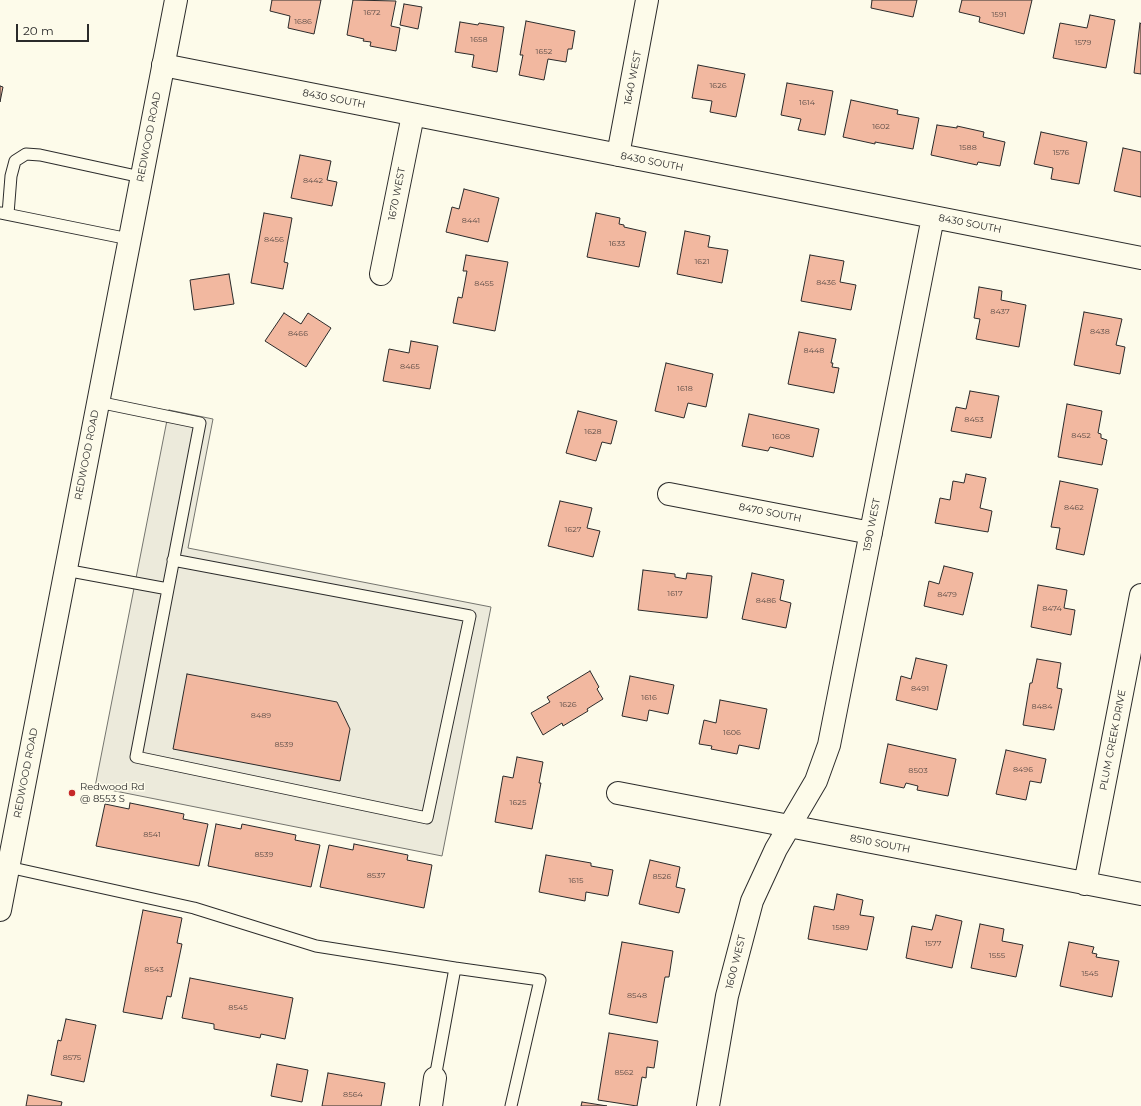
<!DOCTYPE html>
<style>
body{margin:0}
#map{position:relative;width:1141px;height:1106px;overflow:hidden;background:#fdfbea;font-family:Montserrat,sans-serif}
canvas{display:block}
.scale{position:absolute;left:16px;top:24px;width:73px;height:18px;box-sizing:border-box;border:2px solid #2b2b2b;border-top:0;padding-left:5px;font-size:12px;line-height:14px;white-space:nowrap;color:#2b2b2b;-webkit-text-stroke:3px #fdfbea;paint-order:stroke}
</style>
<div id="map">
<canvas width="1141" height="1106"></canvas>
<div class="scale">20 m</div>
</div>
<script>
const ctx = document.querySelector('canvas').getContext('2d');
ctx.lineJoin = 'round';
function fillPath(path, color) { ctx.fillStyle = color; ctx.fill(path, 'evenodd'); }
const toPath = rows => new Path2D(rows.map(r => 'M' + r).join(''));
function stroke(path, color, width, dash) { ctx.strokeStyle = color; ctx.lineWidth = width; ctx.lineCap = dash ? 'butt' : 'round'; ctx.setLineDash(dash || []); ctx.stroke(path); }
function label(font, color, halo, rows, align = 'center') {
  ctx.font = font + ' Montserrat,sans-serif'; ctx.lineWidth = 3; ctx.setLineDash([]); ctx.textBaseline = 'middle'; ctx.strokeStyle = halo; ctx.fillStyle = color; for (const [text, x, y, turn = 0] of rows) {
    ctx.save(); ctx.translate(x, y); ctx.rotate((+turn || 0) * Math.PI / 180); ctx.textAlign = isNaN(turn) ? turn : align; if (halo) ctx.strokeText(text, 0, 0); ctx.fillText(text, 0, 0); ctx.restore();
  }
}
const parking = toPath([
 [169,410,213,419,188,548,491,607,442,856,95,787,169,410]
]);
fillPath(parking, '#eceadb');
stroke(parking, '#74746e', 1);
const building = toPath([
 [272,0,321,0,314,34,288,28,290,16,270,11,272,0],
 [353,0,396,1,391,26,400,28,396,51,370,46,371,42,363,41,364,39,347,35,353,0],
 [872,0,917,0,913,17,871,8,872,0],
 [962,0,1032,0,1024,34,979,22,980,17,959,12,962,0],
 [404,4,422,7,418,29,400,25,404,4],
 [1090,15,1115,20,1106,68,1053,58,1060,23,1087,28,1090,15],
 [526,21,575,31,572,49,568,49,566,62,548,59,544,80,519,75,523,55,520,55,526,21],
 [460,22,478,25,479,23,504,27,497,72,472,67,474,55,455,52,460,22],
 [1140,23,1141,24,1141,74,1134,73,1140,23],
 [698,65,745,74,736,117,710,112,712,101,692,98,698,65],
 [787,83,833,91,825,135,798,130,801,119,781,115,787,83],
 [0,86,3,87,0,102,0,86],
 [851,100,898,110,897,114,919,118,913,149,875,142,875,144,843,137,851,100],
 [937,125,957,128,957,126,984,132,983,137,1005,142,1000,166,978,162,977,165,931,155,937,125],
 [1041,132,1087,142,1079,184,1051,179,1053,168,1034,164,1041,132],
 [1123,148,1141,152,1141,197,1114,191,1123,148],
 [300,155,331,161,327,180,337,182,332,206,291,198,300,155],
 [464,189,499,198,488,242,446,232,452,207,459,209,464,189],
 [264,213,292,218,284,262,288,263,283,289,251,283,264,213],
 [596,213,620,218,619,224,624,225,624,227,646,232,639,267,587,257,596,213],
 [685,231,710,236,708,247,728,250,722,283,677,274,685,231],
 [466,255,508,262,495,331,453,323,458,297,462,298,467,271,463,271,466,255],
 [810,255,844,261,840,282,856,285,851,310,801,301,810,255],
 [229,274,234,304,194,310,190,280,229,274],
 [979,287,1002,291,1001,300,1026,305,1019,347,976,339,980,319,974,318,979,287],
 [1084,312,1122,319,1116,345,1125,347,1120,374,1074,365,1084,312],
 [284,313,301,324,308,313,331,328,306,367,265,341,284,313],
 [799,332,836,339,831,363,833,363,832,367,839,368,834,393,788,384,799,332],
 [411,341,438,346,430,389,383,381,389,349,409,353,411,341],
 [666,363,713,374,706,407,688,403,684,418,655,411,666,363],
 [970,391,999,396,991,438,951,431,956,407,966,409,970,391],
 [1067,404,1102,411,1098,433,1101,434,1101,438,1107,440,1102,465,1058,457,1067,404],
 [578,411,617,421,611,444,602,442,596,461,566,453,578,411],
 [749,414,819,429,813,457,770,447,768,451,742,446,749,414],
 [966,474,986,478,980,508,992,511,988,532,935,523,940,498,950,500,953,481,964,483,966,474],
 [1060,481,1098,489,1084,555,1056,549,1060,528,1051,527,1060,481],
 [560,501,592,508,587,528,600,531,593,557,548,546,560,501],
 [944,566,973,573,963,615,924,606,929,581,939,584,944,566],
 [643,570,675,574,675,577,686,579,687,573,712,576,707,618,638,610,643,570],
 [752,573,784,580,780,600,791,603,786,628,742,619,752,573],
 [1038,585,1067,590,1064,608,1075,610,1071,635,1031,627,1038,585],
 [916,658,947,665,937,710,896,700,901,676,911,679,916,658],
 [1037,659,1061,663,1057,688,1062,689,1054,730,1023,725,1030,683,1032,683,1037,659],
 [590,671,599,687,597,689,603,699,587,709,588,711,563,726,562,723,543,735,531,713,550,702,547,697,590,671],
 [187,674,337,702,350,729,340,781,173,749,187,674],
 [630,676,674,685,668,714,649,710,647,721,622,716,630,676],
 [720,700,767,709,759,749,739,745,737,754,711,749,712,746,699,744,704,720,716,723,720,700],
 [888,744,956,759,948,796,917,790,918,786,906,783,904,788,880,783,888,744],
 [1006,750,1046,759,1041,783,1030,781,1026,800,996,794,1006,750],
 [517,757,543,762,539,783,541,783,532,829,495,822,503,776,513,778,517,757],
 [130,803,184,814,183,819,208,824,199,866,96,846,105,804,129,809,130,803],
 [216,824,241,829,242,824,296,835,295,840,320,845,311,887,208,866,216,824],
 [354,844,408,855,407,860,432,865,424,908,320,887,329,845,353,850,354,844],
 [546,855,591,863,591,866,613,870,608,896,586,892,585,901,539,892,546,855],
 [650,860,680,867,676,887,685,889,679,913,639,904,650,860],
 [837,894,863,900,860,915,874,917,867,950,808,939,814,906,834,910,837,894],
 [143,910,182,918,177,943,182,944,171,997,167,996,162,1019,123,1012,143,910],
 [936,915,962,921,952,968,906,958,912,926,932,930,936,915],
 [980,924,1004,929,1002,941,1023,945,1016,977,971,968,980,924],
 [622,942,673,951,669,977,665,977,657,1023,609,1014,622,942],
 [1069,942,1094,947,1092,953,1097,954,1096,957,1119,961,1112,997,1060,986,1069,942],
 [190,978,293,998,285,1039,261,1034,260,1038,214,1029,214,1024,182,1018,190,978],
 [66,1019,96,1025,84,1082,51,1075,58,1040,61,1041,66,1019],
 [609,1033,658,1041,654,1068,647,1067,646,1078,642,1077,637,1106,598,1100,609,1033],
 [277,1064,308,1070,302,1102,271,1096,277,1064],
 [328,1073,385,1083,381,1106,322,1106,328,1073],
 [28,1095,62,1102,61,1106,26,1106,28,1095],
 [582,1102,607,1106,581,1106,582,1102]
]);
fillPath(building, '#f2b8a0');
stroke(building, '#2b2b2b', 1);
const service = toPath([
 [1,213,129,239],
 [8,214,11,176,15,161,26,154,40,155,141,177],
 [65,570,168,589,200,423,98,402],
 [168,589,136,757,427,818,470,616,173,560],
 [8,867,194,908,316,946,455,968,540,980,511,1106],
 [435,1078,455,968]
]);
const minor = toPath([
 [163,65,1141,258],
 [618,155,647,0],
 [381,274,413,115],
 [669,494,871,533],
 [618,793,1141,894],
 [1085,884,1141,595],
 [431,1106,435,1078],
 [708,1106,727,996,752,901,776,849,816,781,829,745,933,217]
]);
const primary = toPath([
 [0,910,176,0]
]);
stroke(service, '#2b2b2b', 13);
stroke(minor, '#2b2b2b', 24);
stroke(primary, '#2b2b2b', 24);
stroke(service, '#fdfbea', 11);
stroke(minor, '#fdfbea', 22);
stroke(primary, '#fdfbea', 22);
for (const [x, y, r, color] of [
 [72,793,4,"#c62828"]
]) { const dot = new Path2D(); dot.arc(x, y, r, 0, 2 * Math.PI); ctx.fillStyle = color; ctx.fill(dot); stroke(dot, '#fdfbea', 1.5); }
label('8px', '#5d4e48', null, [
 ["1672",372,13],
 ["1591",999,15],
 ["1686",303,22],
 ["1658",479,40],
 ["1579",1083,43],
 ["1652",544,52],
 ["1626",718,86],
 ["1614",807,103],
 ["1602",881,127],
 ["1588",968,148],
 ["1576",1061,153],
 ["8442",313,181],
 ["8441",471,221],
 ["8456",274,240],
 ["1633",617,244],
 ["1621",702,262],
 ["8436",826,283],
 ["8455",484,284],
 ["8437",1000,312],
 ["8438",1100,332],
 ["8466",298,334],
 ["8448",814,351],
 ["8465",410,367],
 ["1618",685,389],
 ["8453",974,420],
 ["1628",593,432],
 ["8452",1081,436],
 ["1608",781,437],
 ["8462",1074,508],
 ["1627",573,530],
 ["1617",675,594],
 ["8479",947,595],
 ["8486",766,601],
 ["8474",1052,609],
 ["8491",920,689],
 ["1616",649,698],
 ["1626",568,705],
 ["8484",1042,707],
 ["8489",261,716],
 ["1606",732,733],
 ["8539",284,745],
 ["8496",1023,770],
 ["8503",918,771],
 ["1625",518,803],
 ["8541",152,835],
 ["8539",264,855],
 ["8537",376,876],
 ["8526",662,877],
 ["1615",576,881],
 ["1589",841,928],
 ["1577",933,944],
 ["1555",997,956],
 ["8543",154,970],
 ["1545",1090,974],
 ["8548",637,996],
 ["8545",238,1008],
 ["8575",72,1058],
 ["8562",624,1073],
 ["8564",353,1095]
]);
label('10px', '#2b2b2b', '#fdfbea', [
 ["1640 WEST",633,78,-79],
 ["8430 SOUTH",334,99,11],
 ["REDWOOD ROAD",149,137,-79],
 ["8430 SOUTH",652,162,11],
 ["1670 WEST",397,194,-79],
 ["8430 SOUTH",970,224,11],
 ["REDWOOD ROAD",87,455,-79],
 ["8470 SOUTH",770,513,11],
 ["1590 WEST",872,525,-79],
 ["PLUM CREEK DRIVE",1113,740,-79],
 ["REDWOOD ROAD",26,773,-79],
 ["8510 SOUTH",880,844,11],
 ["1600 WEST",736,962,-76]
]);
label('10px', '#2b2b2b', '#fdfbea', [
 ["Redwood Rd",80,787],
 ["@ 8553 S",80,799]
], 'left');
</script>
